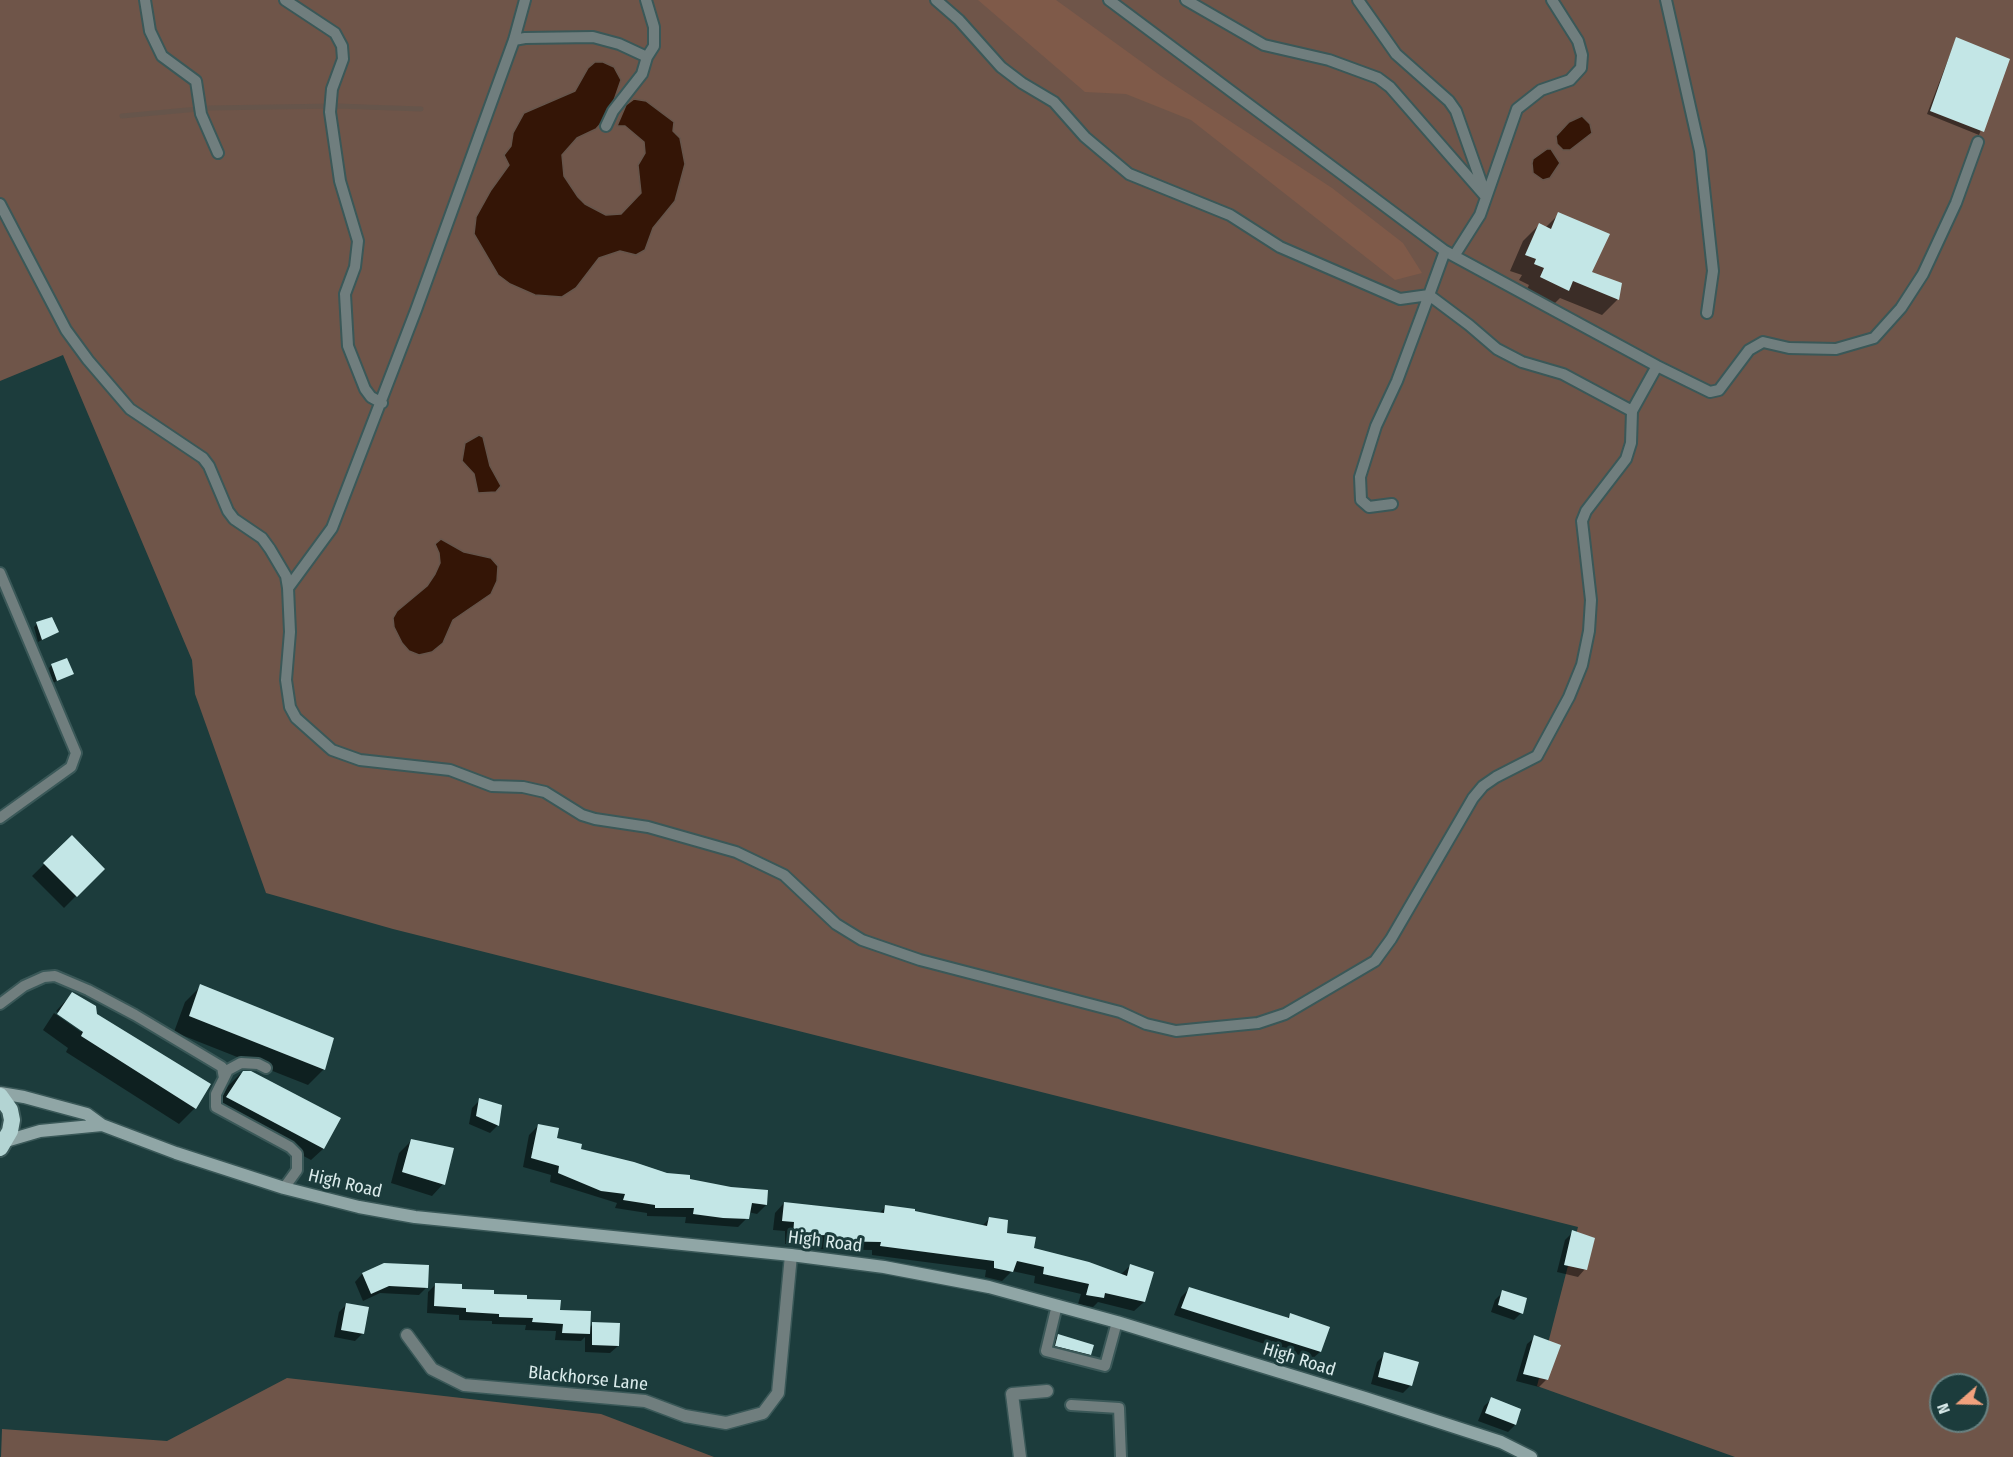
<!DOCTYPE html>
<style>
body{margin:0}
#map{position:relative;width:2013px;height:1457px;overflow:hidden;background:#1c3c3c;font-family:"Fira Sans Condensed",sans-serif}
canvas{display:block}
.north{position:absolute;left:1929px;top:1373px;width:60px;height:60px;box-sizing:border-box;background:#1c3c3c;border:2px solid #688282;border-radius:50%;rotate:250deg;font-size:16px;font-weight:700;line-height:24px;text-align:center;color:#daebeb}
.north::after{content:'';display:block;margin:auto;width:21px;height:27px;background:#f1a17d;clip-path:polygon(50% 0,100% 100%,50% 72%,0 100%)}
</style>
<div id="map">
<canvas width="2013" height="1457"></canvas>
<div class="north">N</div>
</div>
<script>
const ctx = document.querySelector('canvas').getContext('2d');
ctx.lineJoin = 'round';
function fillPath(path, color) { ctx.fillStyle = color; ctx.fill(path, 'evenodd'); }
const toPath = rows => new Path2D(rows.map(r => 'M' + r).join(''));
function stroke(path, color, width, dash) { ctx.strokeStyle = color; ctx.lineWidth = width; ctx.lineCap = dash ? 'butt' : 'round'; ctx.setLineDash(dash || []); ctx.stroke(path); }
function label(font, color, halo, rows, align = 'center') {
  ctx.font = font + ' "Fira Sans Condensed",sans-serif'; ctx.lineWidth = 6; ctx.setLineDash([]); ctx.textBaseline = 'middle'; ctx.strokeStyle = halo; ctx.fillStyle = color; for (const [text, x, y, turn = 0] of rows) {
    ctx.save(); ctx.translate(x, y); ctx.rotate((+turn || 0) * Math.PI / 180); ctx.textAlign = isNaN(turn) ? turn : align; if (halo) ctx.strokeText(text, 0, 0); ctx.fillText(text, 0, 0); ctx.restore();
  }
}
fillPath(toPath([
 [0,0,2013,0,2013,1457,1735,1457,1537,1386,1578,1227,393,929,266,893,195,694,192,660,63,355,0,381],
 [1941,1385,1977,1385,1977,1421,1941,1421],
 [287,1378,601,1414,714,1457,1,1457,2,1429,167,1441]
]), '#6f5549');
fillPath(toPath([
 [978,0,1056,0,1161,76,1332,188,1403,243,1422,273,1395,280,1191,120,1126,94,1085,92]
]), '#7f5a49');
const water = toPath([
 [595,62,603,62,614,67,621,80,611,109,603,121,596,129,577,138,562,155,564,176,578,197,585,204,606,215,621,214,641,193,638,165,645,153,644,142,625,126,617,126,626,105,634,99,646,101,674,122,673,131,680,138,685,164,675,201,653,228,645,250,636,255,620,251,599,258,576,288,562,297,535,295,510,284,498,275,474,234,476,217,491,190,509,165,504,155,511,146,513,133,524,113,575,91,588,68,595,62],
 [1582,116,1590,124,1592,133,1570,150,1563,150,1557,144,1556,136,1569,122,1582,116],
 [1547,149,1551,149,1560,163,1550,178,1543,180,1533,173,1532,163,1533,159,1547,149],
 [479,435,483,437,490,466,501,486,496,492,478,493,474,474,462,461,465,443,479,435],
 [441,539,464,552,491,558,498,566,497,581,491,594,453,620,443,643,432,652,419,655,409,651,402,643,394,627,393,618,397,611,427,586,435,574,440,563,439,553,435,544,441,539]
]);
fillPath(water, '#341506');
stroke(water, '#66554b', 1.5);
fillPath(toPath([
 [1956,39,2008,60,1979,135,1927,114],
 [1559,214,1590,272,1621,284,1617,300,1602,315,1560,298,1552,306,1525,293,1529,285,1519,280,1522,275,1510,271,1523,241,1539,225,1545,228],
 [37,624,57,632,38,642,34,627],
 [52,665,72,673,53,683,49,668],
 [72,837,103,869,64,908,32,876],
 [201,986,324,1069,308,1085,174,1032,185,1002],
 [72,994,95,1015,209,1085,195,1108,179,1124,66,1052,68,1048,43,1030,54,1013,81,1032,81,1029,56,1011],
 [251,1073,339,1118,323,1149,311,1160,216,1109,228,1086,240,1074],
 [480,1100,500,1106,497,1126,490,1133,469,1124,472,1108],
 [538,1126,555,1139,580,1151,688,1180,766,1205,757,1214,748,1212,747,1218,738,1227,685,1223,686,1217,647,1216,647,1213,615,1208,617,1203,550,1182,551,1175,523,1167,529,1135],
 [411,1141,443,1184,432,1196,391,1183,399,1153],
 [784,1203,879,1214,886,1206,981,1227,989,1219,1005,1234,1032,1249,1120,1275,1130,1266,1144,1302,1134,1311,1098,1302,1093,1307,1078,1304,1081,1294,1034,1283,1035,1276,1012,1271,1002,1281,985,1277,986,1270,872,1255,872,1250,817,1249,818,1244,785,1244,785,1231,773,1230,775,1213],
 [1573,1232,1585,1269,1578,1277,1557,1272,1565,1240],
 [384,1265,427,1287,419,1295,380,1293,363,1301,355,1282,362,1274],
 [435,1285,526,1300,559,1311,589,1328,593,1324,618,1346,610,1353,585,1352,585,1337,581,1341,555,1340,556,1331,525,1330,526,1325,492,1324,492,1321,459,1320,459,1315,427,1313,428,1292],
 [1189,1289,1287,1318,1291,1315,1320,1352,1312,1359,1174,1315,1181,1297],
 [1503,1292,1521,1313,1514,1320,1491,1312,1495,1300],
 [346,1305,363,1333,355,1341,334,1337,339,1312],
 [1058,1335,1090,1354,1082,1362,1048,1353,1051,1343],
 [1535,1337,1547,1379,1539,1387,1516,1381,1527,1344],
 [1385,1354,1411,1385,1403,1393,1371,1384,1377,1362],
 [1492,1399,1515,1425,1508,1432,1478,1421,1484,1406]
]), '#0007');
stroke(toPath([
 [122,116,209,108,337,106,421,109]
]), '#66554b', 5);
fillPath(toPath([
 [1956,37,2010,59,1984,132,1930,111],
 [1558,212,1610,234,1592,272,1622,283,1619,300,1573,281,1569,291,1540,277,1544,268,1534,264,1536,259,1525,255,1539,223,1551,229],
 [52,617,59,632,42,640,36,622],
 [67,658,74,674,57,681,51,664],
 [72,835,105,869,77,897,43,863],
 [200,984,334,1038,325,1070,189,1016],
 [72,992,96,1006,97,1014,211,1084,196,1109,81,1036,83,1032,57,1014],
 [243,1071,251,1071,341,1118,324,1149,226,1097],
 [479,1098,502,1105,499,1126,476,1116],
 [538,1124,559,1128,557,1138,582,1144,581,1149,634,1162,667,1173,690,1175,690,1179,731,1187,768,1190,767,1205,752,1203,749,1219,723,1218,693,1214,694,1208,655,1208,655,1205,623,1200,625,1194,601,1191,558,1173,559,1166,531,1158],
 [411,1139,454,1148,445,1185,402,1172],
 [784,1202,884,1213,885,1205,915,1209,915,1211,987,1226,989,1217,1008,1220,1007,1233,1036,1237,1034,1248,1089,1262,1127,1276,1130,1264,1154,1272,1145,1302,1105,1293,1104,1298,1086,1295,1089,1284,1043,1274,1044,1267,1017,1261,1013,1272,994,1268,994,1261,880,1246,881,1242,826,1241,827,1235,793,1236,794,1222,782,1221],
 [1572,1230,1595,1238,1587,1270,1564,1265],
 [384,1263,429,1265,428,1288,389,1286,371,1294,362,1273],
 [435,1283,462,1284,462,1289,494,1290,494,1294,527,1295,527,1299,561,1300,560,1310,591,1311,590,1334,562,1333,563,1324,532,1322,533,1318,499,1317,499,1314,466,1312,466,1308,434,1306],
 [1189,1287,1289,1318,1290,1313,1330,1327,1321,1352,1181,1308],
 [1502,1290,1527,1298,1523,1314,1498,1305],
 [346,1303,369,1307,364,1334,341,1330],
 [592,1322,620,1323,619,1346,592,1345],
 [1058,1334,1094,1345,1091,1355,1055,1346],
 [1534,1335,1561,1345,1548,1380,1523,1374],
 [1384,1352,1419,1362,1412,1386,1378,1377],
 [1491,1397,1521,1409,1516,1425,1485,1413]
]), '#c3e6e6');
const service = toPath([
 [145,0,150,31,162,56,196,81,201,114,218,153],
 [285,0,335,33,342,46,343,59,332,89,330,112,340,181,358,241,355,267,345,294,348,346,365,389,371,397,382,403],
 [936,0,959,20,1001,67,1022,83,1054,102,1085,137,1129,174,1230,215,1280,247,1400,299,1429,295,1445,251],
 [1109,0,1445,251,1657,366,1710,392,1719,390,1749,350,1763,342,1789,348,1836,349,1874,338,1901,308,1923,274,1956,203,1978,142],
 [1186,0,1264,45,1329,60,1378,78,1390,87,1486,197],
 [1358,0,1396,54,1449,101,1456,111,1485,193],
 [1666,0,1700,151,1713,271,1707,313],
 [514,40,525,38,593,37,619,44,647,57],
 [606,126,613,111,642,74,647,57,654,46,654,27,646,0],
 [0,204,66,330,88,360,130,409,203,458,209,466,228,511,234,519,262,538,270,549,286,576,288,588,290,632,286,680,290,707,296,718,332,750,360,760,450,770,492,786,523,787,545,792,582,815,595,819,648,827,736,852,784,875,836,924,862,940,920,960,1120,1012,1146,1024,1176,1031,1258,1023,1285,1014,1375,961,1391,939,1473,798,1483,786,1496,777,1537,756,1569,697,1582,665,1589,631,1591,600,1582,521,1586,511,1626,459,1631,443,1632,411,1657,366],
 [1454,256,1480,215,1517,109,1541,90,1570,80,1581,68,1582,55,1578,41,1552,0],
 [1392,504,1369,507,1361,500,1360,477,1376,426,1397,381,1429,295,1469,325,1497,349,1522,362,1563,374,1632,411],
 [0,573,76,753,71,767,0,818],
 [288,588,332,528,416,310,514,40,525,0],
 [0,1004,24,986,44,977,55,976,88,990,135,1015,222,1067,224,1078,216,1094,216,1107,290,1147,297,1154,297,1170,284,1188],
 [224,1078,228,1070,241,1063,258,1064,266,1068],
 [1057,1305,1046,1351,1105,1366,1117,1322],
 [1071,1405,1119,1408,1121,1457]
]);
const minor = toPath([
 [407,1335,432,1369,464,1385,645,1401,685,1416,726,1423,763,1413,778,1393,791,1255],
 [1020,1457,1012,1394,1047,1391]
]);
const secondary = toPath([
 [0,1093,24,1097,87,1114,102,1125,176,1153,284,1188,359,1207,415,1217,791,1255,884,1267,989,1287,1117,1322,1365,1398,1501,1442,1531,1457],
 [6,1141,40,1131,102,1125]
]);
const trunk = toPath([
 [0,1096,10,1110,12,1120,10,1131,0,1148]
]);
stroke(service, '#3a5858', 14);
stroke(minor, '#3a5858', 15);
stroke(secondary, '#3a5858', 15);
stroke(trunk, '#3a5858', 20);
stroke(service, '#707e7e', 10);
stroke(minor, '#707e7e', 12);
stroke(secondary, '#90a6a6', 12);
stroke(trunk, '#b3d4d3', 16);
label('18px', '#daebeb', '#1c3c3c', [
 ["High Road",345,1184,13],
 ["High Road",825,1242,7],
 ["High Road",1299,1360,17],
 ["Blackhorse Lane",588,1379,6]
]);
</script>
